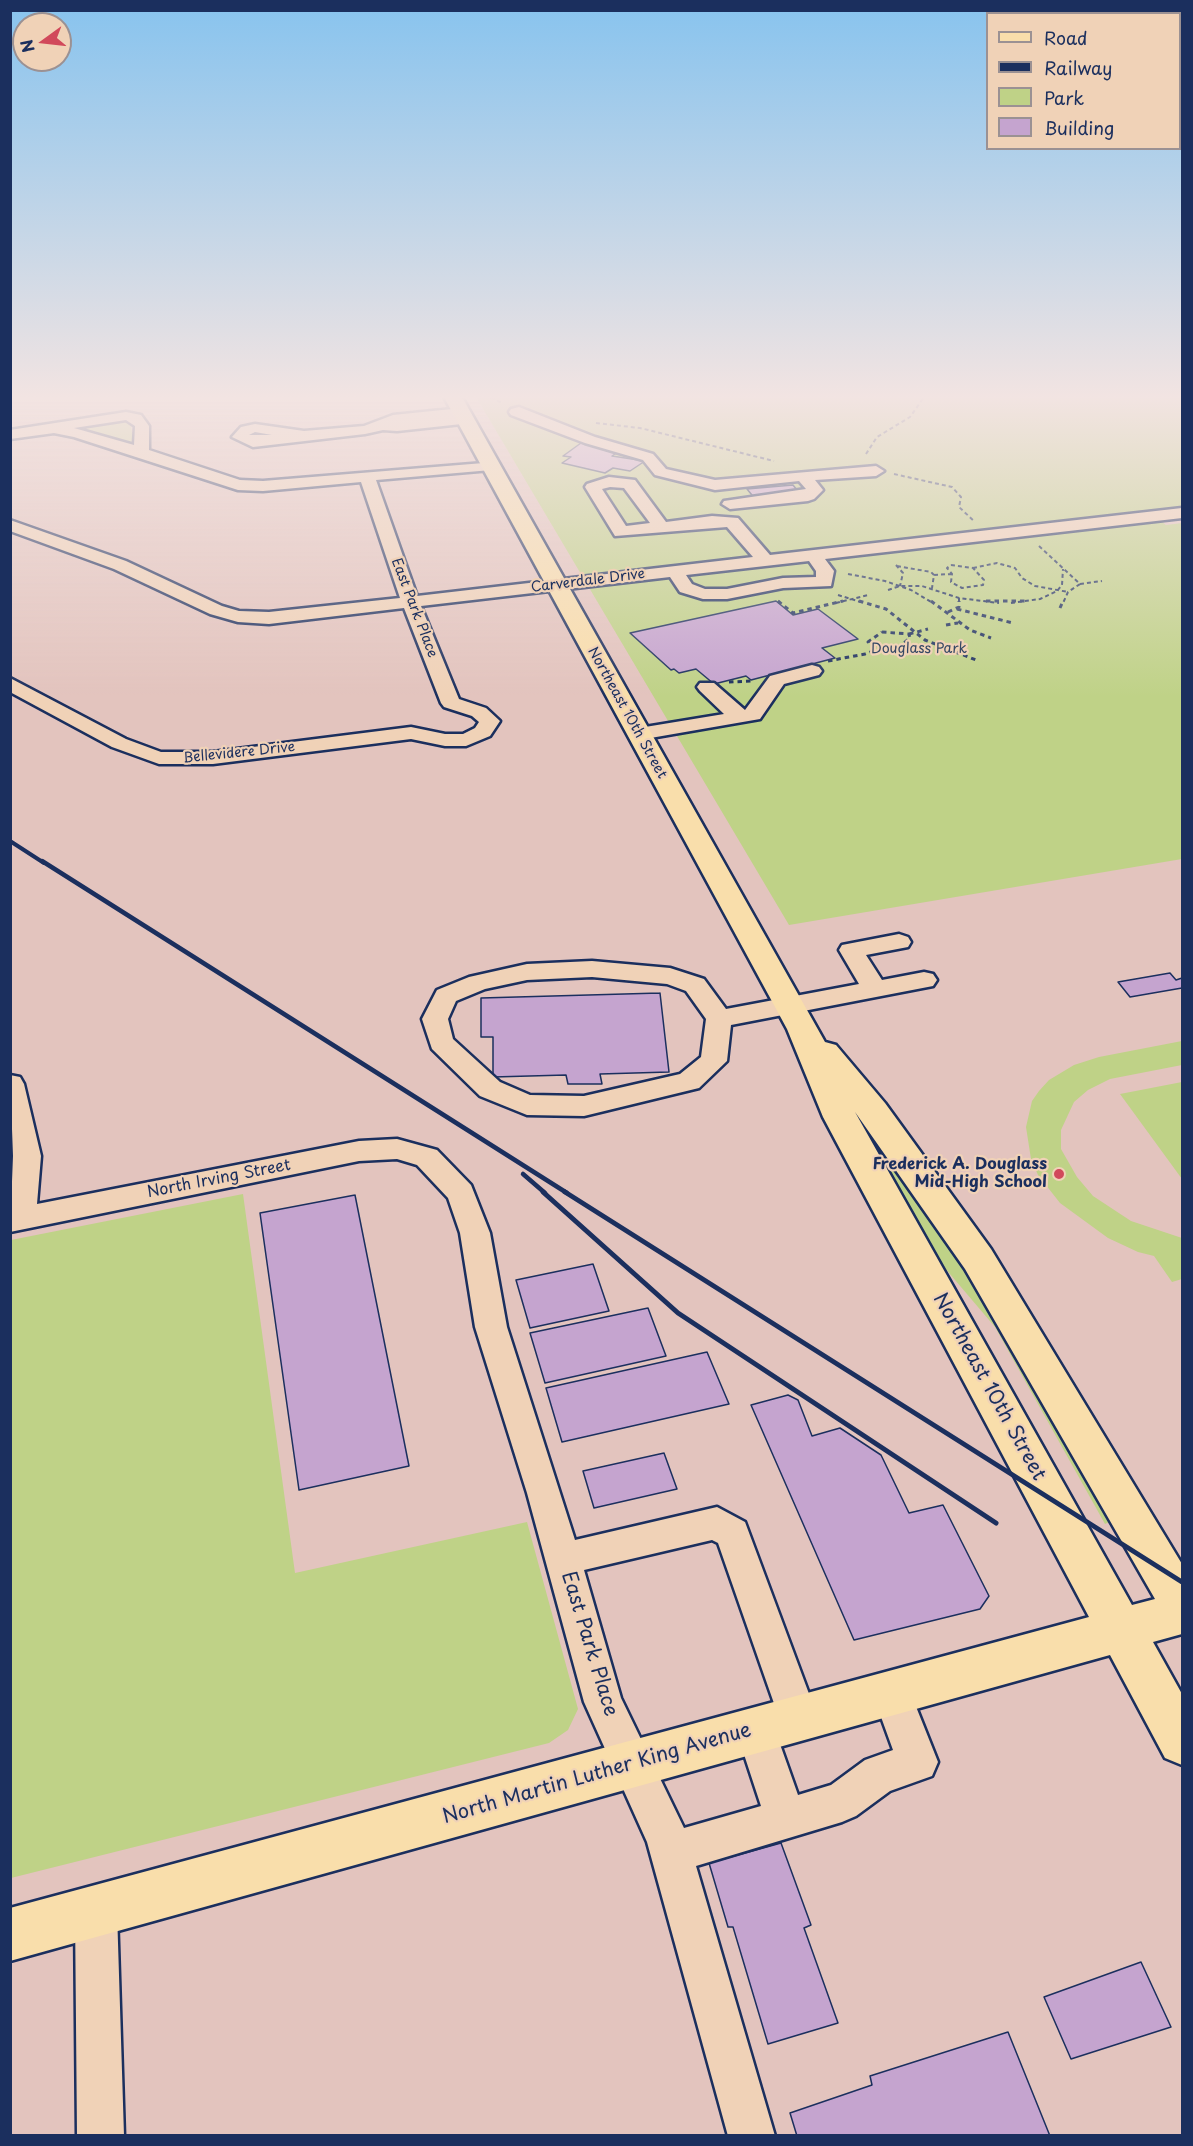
<!DOCTYPE html>
<style>
body{margin:0}
#map{position:relative;width:1193px;height:2146px;overflow:hidden;background:#e3c4be;font-family:"Playpen Sans",sans-serif}
canvas{display:block}
.frame{position:absolute;inset:0;border:12px solid #1b2f5e;pointer-events:none}
.legend{position:absolute;left:986px;top:12px;width:195px;height:138px;box-sizing:border-box;background:#f0d2b7;border:2px solid #9b9193;margin:0;padding:8px 10px;list-style:none;font-size:18px;color:#1b2f5e}
.legend li{display:flex;align-items:center;gap:12px;height:30px}
.legend b{width:30px;border:2px solid #9b9193}
.north{position:absolute;left:12px;top:12px;width:60px;height:60px;box-sizing:border-box;background:#f0d2b7;border:2px solid #9b9193;border-radius:50%;rotate:255deg;font-size:16px;font-weight:700;line-height:24px;text-align:center;color:#1b2f5e}
.north::after{content:'';display:block;margin:auto;width:21px;height:27px;background:#d1495b;clip-path:polygon(50% 0,100% 100%,50% 72%,0 100%)}
</style>
<div id="map">
<canvas width="1193" height="2146"></canvas>
<div class="frame"></div>
<ul class="legend">
<li><b style="height:8px;background:#f9deab"></b>Road</li>
<li><b style="height:8px;background:#1b2f5e"></b>Railway</li>
<li><b style="height:16px;background:#bfd287"></b>Park</li>
<li><b style="height:16px;background:#c5a4cf"></b>Building</li>
</ul>
<div class="north">N</div>
</div>
<script>
const ctx = document.querySelector('canvas').getContext('2d');
ctx.lineJoin = 'round';
function fillPath(path, color) { ctx.fillStyle = color; ctx.fill(path, 'evenodd'); }
const toPath = rows => new Path2D(rows.map(r => 'M' + r).join(''));
function stroke(path, color, width, dash) { ctx.strokeStyle = color; ctx.lineWidth = width; ctx.lineCap = dash ? 'butt' : 'round'; ctx.setLineDash(dash || []); ctx.stroke(path); }
function label(font, color, halo, rows, align = 'center') {
  ctx.font = font + ' "Playpen Sans",sans-serif'; ctx.lineWidth = 4.5; ctx.setLineDash([]); ctx.textBaseline = 'middle'; ctx.strokeStyle = halo; ctx.fillStyle = color; for (const [text, x, y, turn = 0] of rows) {
    ctx.save(); ctx.translate(x, y); ctx.rotate((+turn || 0) * Math.PI / 180); ctx.textAlign = isNaN(turn) ? turn : align; if (halo) ctx.strokeText(text, 0, 0); ctx.fillText(text, 0, 0); ctx.restore();
  }
}
fillPath(toPath([
 [476,397,1182,397,1182,509,1151,513,1166,525,1182,523,1182,859,789,925],
 [118,419,126,420,131,426,133,441,130,443,75,430],
 [1182,1041,1182,1065,1110,1079,1088,1090,1074,1102,1061,1130,1061,1149,1077,1177,1093,1196,1131,1221,1182,1238,1182,1279,1172,1282,1154,1256,1138,1252,1108,1238,1060,1203,1038,1175,1031,1159,1026,1127,1032,1101,1039,1091,1049,1080,1074,1065,1099,1057],
 [1182,1082,1182,1179,1120,1094],
 [868,1121,975,1278,1116,1519,1105,1524,995,1327,938,1260,856,1124],
 [243,1194,295,1573,527,1522,578,1709,568,1730,549,1743,11,1878,11,1240]
]), '#bfd287');
const building = toPath([
 [581,443,618,452,612,456,645,461,630,471,613,468,605,473,562,463,571,457,563,456,581,443],
 [793,485,801,495,756,500,747,489,793,485],
 [776,601,793,615,818,609,858,639,822,648,835,658,751,680,746,676,714,684,696,669,679,673,674,669,671,670,630,633,776,601],
 [1170,973,1176,980,1182,978,1182,988,1130,997,1118,982,1170,973],
 [660,993,669,1072,600,1074,602,1084,568,1084,566,1075,493,1077,493,1037,481,1037,481,998,660,993],
 [355,1195,409,1466,299,1490,260,1213,355,1195],
 [593,1264,609,1311,530,1328,516,1280,593,1264],
 [648,1308,666,1356,545,1383,530,1333,648,1308],
 [707,1352,729,1404,562,1442,546,1388,707,1352],
 [788,1395,798,1400,812,1436,840,1428,881,1455,909,1513,943,1505,989,1596,980,1609,854,1640,751,1405,788,1395],
 [664,1453,677,1489,594,1508,583,1471,664,1453],
 [781,1843,811,1925,804,1928,838,2023,768,2044,733,1927,728,1927,709,1863,781,1843],
 [1141,1962,1171,2027,1071,2059,1044,1997,1141,1962],
 [1008,2032,1050,2136,797,2136,790,2113,872,2085,870,2076,1008,2032]
]);
fillPath(building, '#c5a4cf');
stroke(building, '#1b2f5e', 1.5);
const minor = toPath([
 [519,407,595,437,653,454,666,469,715,480,876,466,884,471,876,476,815,480,823,490,814,499,808,501,730,509,722,504,724,501,806,489,799,481,715,490,655,475,643,460,585,443,511,415,509,412,511,409,519,407],
 [462,408,469,412,465,416,471,417,473,420,471,423,397,431,383,430,365,434,253,447,232,437,241,427,255,424,304,431,364,426,393,415,462,408],
 [255,432,272,435,249,435,255,432],
 [126,412,141,415,149,426,149,450,240,480,263,481,496,462,499,465,496,468,491,470,376,480,417,596,753,557,727,527,615,536,585,487,587,484,609,477,635,480,666,522,712,516,738,518,770,555,1182,508,1182,518,825,559,834,571,831,586,783,588,727,599,703,599,680,592,670,577,421,606,459,699,486,708,500,721,490,736,466,746,445,746,411,739,213,764,159,764,112,747,10,692,10,678,126,739,161,752,213,752,411,727,445,734,463,734,475,728,479,722,472,716,444,707,441,703,404,608,269,624,238,622,210,614,114,569,10,531,10,520,126,561,222,606,239,611,269,612,400,598,361,482,263,491,238,490,74,437,54,433,10,439,10,430,126,412],
 [126,420,135,426,134,445,74,428,126,420],
 [610,487,624,488,650,523,626,526,602,489,610,487],
 [809,561,816,571,816,577,783,578,727,589,705,589,692,584,686,575,809,561],
 [812,665,819,667,822,671,819,675,784,684,760,719,639,740,632,738,629,734,632,730,639,728,724,714,700,691,697,687,700,683,714,683,745,710,770,676,812,665],
 [899,934,908,937,911,942,908,947,866,955,882,980,924,972,933,974,937,980,933,986,731,1025,727,1061,699,1088,584,1116,527,1115,480,1096,432,1049,422,1019,437,990,469,977,527,964,592,961,670,968,704,979,726,1009,859,984,839,950,842,945,899,934],
 [592,977,667,984,686,991,706,1019,701,1057,680,1074,584,1096,530,1095,500,1082,453,1039,448,1019,456,1001,485,989,527,980,592,977],
 [10,1075,20,1077,24,1084,41,1156,37,1204,359,1141,397,1139,437,1150,471,1185,490,1233,507,1327,575,1540,717,1507,745,1522,818,1718,812,1732,798,1737,784,1732,718,1543,712,1540,584,1570,621,1698,684,1828,761,1806,736,1730,742,1716,756,1710,770,1716,798,1795,831,1785,865,1760,893,1750,872,1692,877,1679,891,1673,905,1679,938,1762,932,1776,890,1791,856,1816,842,1822,696,1866,775,2136,728,2136,647,1842,584,1702,527,1493,475,1327,460,1233,448,1198,417,1165,397,1159,359,1161,10,1232,13,1156,10,1075],
 [96,1890,111,1896,117,1911,124,2136,77,2136,75,1911,81,1896,96,1890]
]);
const major = toPath([
 [444,397,462,397,825,1042,836,1045,885,1103,991,1249,1182,1564,1182,1634,1153,1642,1182,1694,1182,1765,1165,1758,1110,1655,10,1961,10,1908,1089,1617,823,1117,787,1029,444,397],
 [855,1112,965,1269,1155,1599,1132,1605,855,1112]
]);
stroke(minor, '#1b2f5e', 5);
stroke(major, '#1b2f5e', 5);
stroke(toPath([
 [491,397,502,403],
 [596,423,640,428,774,461],
 [866,454,877,437,910,417,924,397],
 [894,474,952,487,961,497,959,507,974,521],
 [1039,546,1080,584,1068,592,1063,603],
 [896,565,903,573,900,586],
 [951,565,973,568,984,580,983,585,962,588,951,582,952,574,947,568,951,565],
 [897,566,931,572,934,575,932,588],
 [973,568,997,563,1015,568,1022,578,1035,586,1068,592],
 [848,574,885,581,911,590,933,603],
 [934,575,951,574],
 [1080,584,1102,581],
 [888,590,900,586,922,586,959,598,999,603],
 [838,595,864,603],
 [959,598,959,603],
 [778,601,780,603],
 [836,603,868,595],
 [1011,603,1040,599,1057,591,1062,585,1063,569]
]), '#1b2f5e', 2, [4, 3]);
stroke(toPath([
 [778,601,793,613,843,601],
 [859,601,886,609,925,640,976,660],
 [931,601,970,630,991,638],
 [986,601,1028,601],
 [1060,608,1063,601],
 [957,609,1013,623],
 [948,612,959,607,959,601],
 [946,625,958,623],
 [882,632,909,634,910,638,900,646,878,647,868,642,882,632],
 [909,634,928,629],
 [828,661,865,654,873,651,874,647],
 [729,682,752,681]
]), '#1b2f5e', 3, [4.5, 4]);
fillPath(minor, '#f0d2b7');
fillPath(major, '#f9deab');
stroke(toPath([
 [10,841,44,863]
]), '#1b2f5e', 4);
stroke(toPath([
 [42,861,567,1193],
 [523,1174,545,1193]
]), '#1b2f5e', 4.5);
stroke(toPath([
 [543,1192,678,1313,996,1523],
 [565,1192,1182,1582]
]), '#1b2f5e', 5);
const sky = ctx.createLinearGradient(0, 0, 0, 697);
sky.addColorStop(0, '#87c3ee');
sky.addColorStop(0.57, '#f2e4e2');
sky.addColorStop(1, '#f2e4e200');
ctx.fillStyle = sky;
ctx.fillRect(0, 0, 1193, 697);
for (const [x, y, r, color] of [
 [1059,1174,6,"#d1495b"]
]) { const dot = new Path2D(); dot.arc(x, y, r, 0, 2 * Math.PI); ctx.fillStyle = color; ctx.fill(dot); stroke(dot, '#f0d2b7', 2); }
label('14px', '#1b2f5e', '#f0d2b7', [
 ["Carverdale Drive",588,581,-7],
 ["East Park Place",414,608,69],
 ["Northeast 10th Street",627,713,61],
 ["Bellevidere Drive",239,753,-6]
]);
label('14px', '#344764', '#f0d2b7', [
 ["Douglass Park",919,649]
]);
label('bold 16px', '#1b2f5e', '#f0d2b7', [
 ["Frederick A. Douglass",1047,1165],
 ["Mid-High School",1047,1183]
], 'right');
label('16px', '#1b2f5e', '#f0d2b7', [
 ["North Irving Street",219,1179,-11]
]);
label('20px', '#1b2f5e', '#f0d2b7', [
 ["Northeast 10th Street",989,1387,61],
 ["East Park Place",589,1644,73],
 ["North Martin Luther King Avenue",597,1774,-16]
]);
</script>
